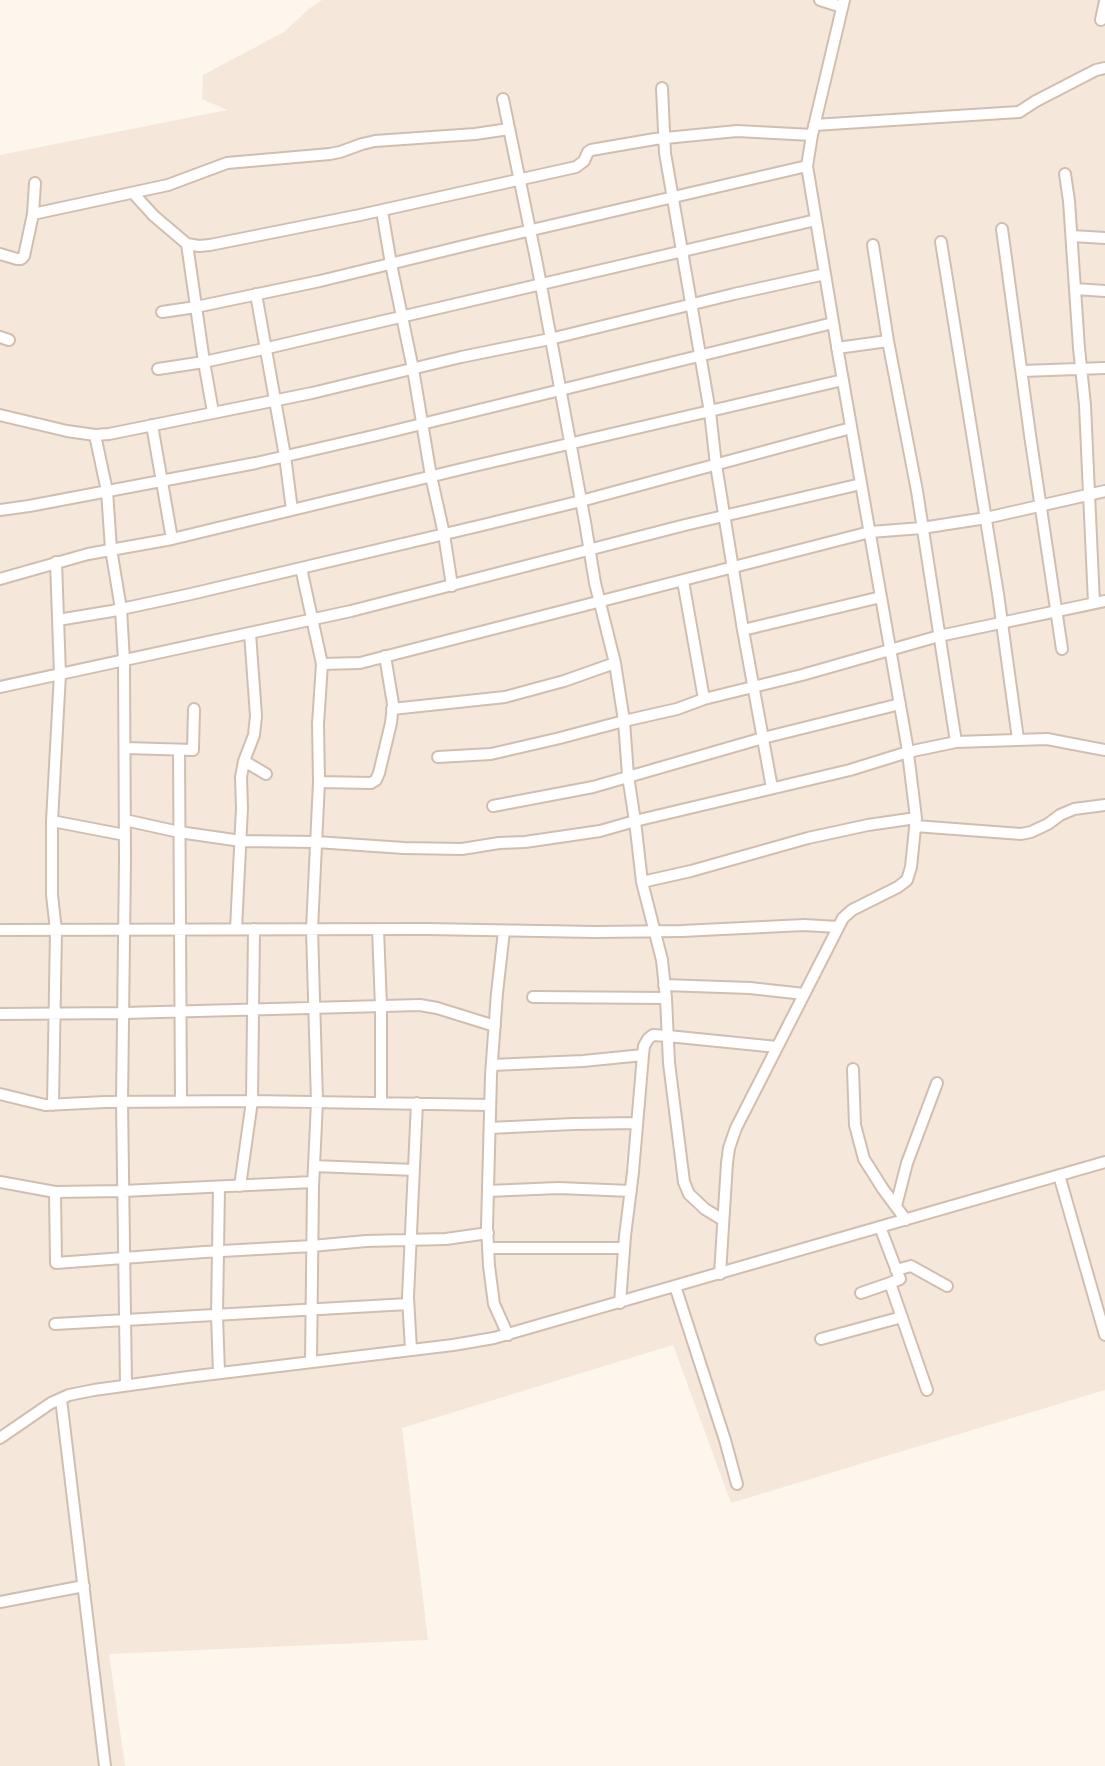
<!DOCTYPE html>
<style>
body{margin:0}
canvas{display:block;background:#fdf6ec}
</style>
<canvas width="1105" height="1766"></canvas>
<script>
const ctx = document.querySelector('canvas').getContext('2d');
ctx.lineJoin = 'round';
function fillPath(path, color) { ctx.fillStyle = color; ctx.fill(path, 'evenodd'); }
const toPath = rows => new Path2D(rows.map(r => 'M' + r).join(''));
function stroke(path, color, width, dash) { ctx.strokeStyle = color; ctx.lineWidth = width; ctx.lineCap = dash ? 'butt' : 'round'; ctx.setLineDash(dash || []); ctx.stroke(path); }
fillPath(toPath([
 [322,0,1105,0,1105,1390,731,1503,673,1345,402,1428,428,1640,109,1654,125,1766,0,1766,0,155,227,110,202,99,203,75,284,32,310,8]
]), '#f5e8da');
const minor = toPath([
 [820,0,842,7],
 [1101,20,1105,1],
 [662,88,665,153,710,412,716,465,743,630,772,788],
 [503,99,537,264,585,522,595,583,615,663,624,721,628,776,635,821,642,882,662,960,666,998,669,1063,684,1182,689,1194,705,1209,723,1220],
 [814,125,1019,112,1036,101,1096,70,1105,68],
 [1065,174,1069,201,1079,348,1085,405,1094,603],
 [133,193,154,216,187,244,199,246,210,245,360,215,576,167,584,161,588,152,591,150,655,139,737,131,812,135],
 [382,211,391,264,413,369,431,476,444,534,452,586],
 [33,214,168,185,227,163,330,154,340,152,362,144,375,141,475,134,509,129],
 [1002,229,1030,435,1062,649],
 [1072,236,1105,238],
 [941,242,998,594,1018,739],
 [187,244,204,362,213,412],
 [873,245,888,341,917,491,956,742],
 [0,254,17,259,21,259,24,256,33,214,35,183],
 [1075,289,1105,291],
 [256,294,285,456,292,510],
 [162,312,196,307,320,281,480,242,807,166],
 [0,337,9,340],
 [837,348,888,341],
 [158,369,204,362,259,350,816,220],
 [1022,371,1105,368],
 [0,415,67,431,95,435,109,434,312,393,461,357,550,339,734,294,825,274],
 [152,425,172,539],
 [95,435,107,491,111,549,121,609,124,661,125,860,122,1102,126,1385],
 [0,510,29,506,256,463,377,435,833,323],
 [301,568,322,664,318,724,319,782,312,929,317,1102,313,1187,311,1362],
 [0,579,88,554,172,539,474,466,843,380],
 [683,581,704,699],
 [58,620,112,611,191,594,487,524,581,501,851,428],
 [743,630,881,597],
 [322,664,360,663,870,532,922,528,986,518,1105,491],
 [0,687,351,611,685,525,861,484],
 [392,709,505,697,564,681,615,663],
 [125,748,193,750,194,709],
 [179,750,181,1101],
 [438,757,491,754,560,738,624,721,677,709,704,699,802,675,939,636,1105,601],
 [244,761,266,774],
 [319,782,371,783,376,780,379,773,391,723,393,704,385,656],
 [493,806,593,787,763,738,900,704],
 [125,820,179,832,241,841,316,842,404,848,462,849,499,843,525,842,600,831,635,821,850,770,908,752,956,742,1047,739,1105,750],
 [52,821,125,835],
 [915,826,1021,834,1031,832,1048,824,1060,815,1074,809,1105,805],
 [642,882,691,871,808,838,868,825,916,818],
 [236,929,242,808,241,777,244,761,254,735,256,716,250,633],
 [378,929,381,1007,381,1102],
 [0,930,426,929,596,932,682,931,804,925,838,927],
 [504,931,497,993,491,1075,487,1227,489,1266,494,1304,508,1335],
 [664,985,750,988,804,994],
 [533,997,666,998],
 [0,1014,124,1013,420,1005,437,1008,495,1026],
 [492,1065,583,1061,643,1055],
 [853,1069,855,1125,864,1159,883,1189,906,1220],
 [0,1094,45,1105,105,1102,252,1101,490,1105],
 [53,1105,56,930,52,895,52,821,60,674,56,562],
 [490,1128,573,1124,637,1123],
 [314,1166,414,1170],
 [1059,1175,1105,1335],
 [0,1182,55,1192],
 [313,1182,123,1191,55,1192,56,1263,204,1252,312,1246,366,1241,446,1239,488,1233],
 [240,1186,252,1101,254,929],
 [219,1187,217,1315,219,1373],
 [488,1191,558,1188,631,1191],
 [896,1206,907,1163,937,1083],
 [880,1227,900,1279,890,1283,927,1390],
 [488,1248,624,1248],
 [896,1270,911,1266,947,1286],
 [720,1274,727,1163,729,1148,736,1128,843,918,852,910,898,887,907,880,911,867,916,818,907,745,839,358,807,166,812,135,844,0],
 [675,1286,725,1440,737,1484],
 [861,1293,890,1283],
 [620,1303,625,1236,633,1172,643,1055,644,1046,648,1039,653,1035,668,1036,777,1047],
 [55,1324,408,1304],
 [821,1339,902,1317],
 [411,1350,408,1297,417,1103],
 [61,1399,105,1766],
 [0,1438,51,1403,69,1395,94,1390,188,1377,453,1345,494,1338,1105,1162],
 [0,1602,84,1586]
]);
stroke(minor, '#d1beb0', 14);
stroke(minor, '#fff', 10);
</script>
